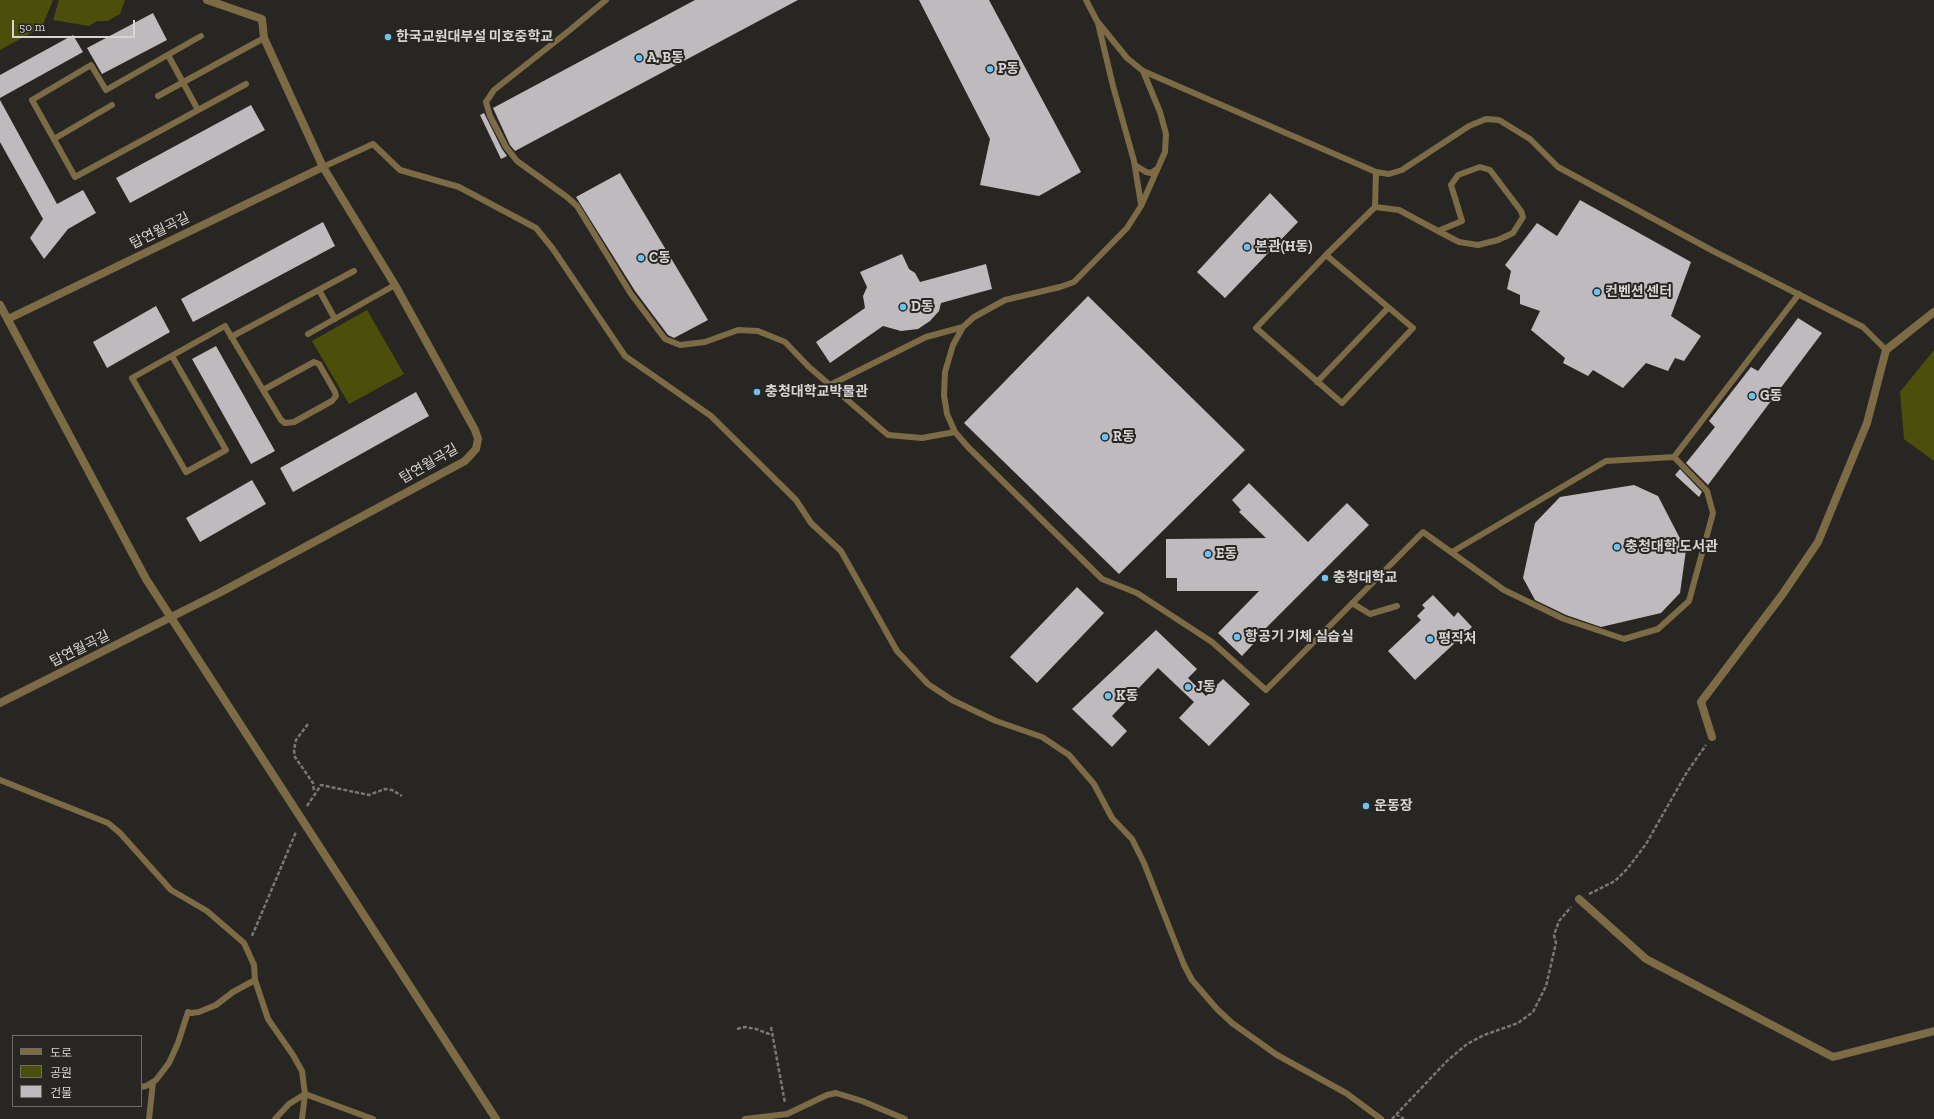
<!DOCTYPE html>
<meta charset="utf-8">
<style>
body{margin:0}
#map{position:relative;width:1934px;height:1119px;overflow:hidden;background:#282623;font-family:"Zilla Slab","Noto Sans KR",serif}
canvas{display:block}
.legend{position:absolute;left:12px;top:1035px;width:130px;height:72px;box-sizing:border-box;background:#282623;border:1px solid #6e6c69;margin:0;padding:5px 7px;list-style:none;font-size:12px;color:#d7d5d3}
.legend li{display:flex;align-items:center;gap:8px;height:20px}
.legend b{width:20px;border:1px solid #6e6c69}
.scale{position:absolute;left:12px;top:20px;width:123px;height:18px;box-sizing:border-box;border:2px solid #d7d5d3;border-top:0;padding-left:5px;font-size:12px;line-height:14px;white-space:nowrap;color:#d7d5d3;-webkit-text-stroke:3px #282623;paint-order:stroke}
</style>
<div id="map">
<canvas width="1934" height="1119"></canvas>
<ul class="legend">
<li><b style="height:5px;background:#7c6b45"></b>도로</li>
<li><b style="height:11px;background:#4c4f09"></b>공원</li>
<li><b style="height:11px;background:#bebabd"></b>건물</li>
</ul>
<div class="scale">50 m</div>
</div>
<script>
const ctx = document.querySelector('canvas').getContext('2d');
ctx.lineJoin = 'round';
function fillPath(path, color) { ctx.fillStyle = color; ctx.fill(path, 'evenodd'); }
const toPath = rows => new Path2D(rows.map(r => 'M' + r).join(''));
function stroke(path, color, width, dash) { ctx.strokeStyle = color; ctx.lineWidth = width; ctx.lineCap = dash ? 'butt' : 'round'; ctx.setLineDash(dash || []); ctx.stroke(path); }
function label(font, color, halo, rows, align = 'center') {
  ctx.font = font + ' "Zilla Slab","Noto Sans KR",serif'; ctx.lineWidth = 4; ctx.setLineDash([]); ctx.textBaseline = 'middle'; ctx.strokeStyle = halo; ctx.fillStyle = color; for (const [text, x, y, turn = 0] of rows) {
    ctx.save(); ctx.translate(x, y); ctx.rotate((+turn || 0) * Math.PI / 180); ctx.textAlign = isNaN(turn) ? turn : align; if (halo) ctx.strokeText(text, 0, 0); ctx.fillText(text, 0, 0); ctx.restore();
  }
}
fillPath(toPath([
 [0,0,53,0,42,27,0,50],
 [59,0,125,0,120,14,107,21,97,21,89,26,53,20],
 [367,310,404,374,349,404,312,341],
 [1934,350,1934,461,1904,439,1900,392]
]), '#4c4f09');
fillPath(toPath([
 [695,0,798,0,515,151,510,145,493,108],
 [919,0,989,0,1081,172,1039,196,980,185,990,139],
 [153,13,167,40,102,74,87,48],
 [73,35,83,52,0,98,0,75],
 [0,100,57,204,83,190,96,213,68,229,44,259,30,238,43,219,0,142],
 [251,105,265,130,130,203,116,178],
 [484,113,502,149,507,156,501,159,480,115],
 [620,173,708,320,674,338,668,335,635,291,576,197],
 [1270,193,1298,222,1225,298,1197,272],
 [1580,200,1691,262,1671,316,1701,336,1684,361,1675,358,1668,371,1646,363,1623,388,1593,370,1588,376,1563,363,1565,358,1531,330,1540,311,1520,304,1520,295,1507,289,1511,271,1505,265,1537,223,1557,236],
 [323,222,335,246,193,322,181,299],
 [902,254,909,269,915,273,920,282,986,264,992,289,941,303,939,311,930,321,918,329,901,331,883,326,830,363,816,342,865,308,863,296,867,287,860,272],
 [1088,296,1245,450,1119,574,964,423],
 [156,306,170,332,107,368,93,342],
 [1798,318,1822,333,1708,485,1686,463,1715,427,1709,421,1751,367,1758,371],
 [216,346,275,451,251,464,192,359],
 [416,392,429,416,293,492,280,468],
 [1680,469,1702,492,1699,497,1675,475],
 [252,480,266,504,200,542,186,518],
 [1249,483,1308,542,1347,503,1369,525,1255,639,1256,641,1242,656,1218,633,1259,591,1177,591,1177,578,1166,578,1166,539,1266,538,1239,512,1241,510,1232,500],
 [1634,485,1658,496,1686,550,1680,593,1661,613,1601,627,1566,615,1535,600,1523,578,1535,523,1560,497],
 [1077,587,1104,613,1037,683,1010,657],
 [1433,595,1454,617,1458,612,1472,627,1415,680,1388,651,1421,620,1417,616,1425,608,1422,605],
 [1156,630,1197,669,1188,678,1206,696,1223,679,1250,704,1209,746,1179,718,1194,702,1158,668,1112,716,1127,731,1112,747,1072,709]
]), '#bebabd');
stroke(toPath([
 [308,724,296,740,294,750,295,757,313,783,314,791],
 [307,806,321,785,369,795,385,789,392,790,402,796],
 [1589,894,1615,881,1628,868,1646,844,1687,772,1706,745],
 [252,936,296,832],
 [771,1027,785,1103],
 [737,1029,745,1027,756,1029,772,1035],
 [1396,1114,1404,1119],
 [1392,1119,1447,1061,1467,1044,1484,1035,1518,1023,1533,1012,1546,986,1556,943,1554,935,1559,921,1571,907]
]), '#797774', 2.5, [4, 2]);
stroke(toPath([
 [606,0,570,30,494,90,486,102,490,116,506,147,517,161,567,197,577,206,631,294,665,339,680,345,705,342,738,330,758,331,785,342,809,367,888,435,922,438,955,432],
 [1086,0,1097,21,1127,58,1143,71,1376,172,1389,174,1402,170,1469,126,1486,119,1499,120,1530,139,1558,167,1715,252,1863,327,1886,350],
 [1098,23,1113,86,1134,161,1141,204],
 [201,36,106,90,91,65,32,100,75,177,246,84],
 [168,55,198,110],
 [1143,71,1160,112,1166,134,1165,152,1141,206,1127,228,1074,282,1060,287,1005,300,974,317,963,327,953,345,945,372,944,395,947,414,955,432,968,447,1102,579,1137,593,1212,642,1266,690,1423,532,1504,590,1564,619,1624,639,1658,629,1689,601,1713,513,1707,491,1674,457,1799,294],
 [158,96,264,38],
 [54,139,112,105],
 [1135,165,1146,172,1151,173,1157,169],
 [323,167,373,144,400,170,459,187,536,228,553,249,625,356,711,416,796,500,811,523,841,551,897,651,928,684,952,700,996,721,1042,737,1069,755,1094,784,1112,818,1132,839,1144,863,1184,965,1192,980,1217,1009,1232,1023,1277,1055,1346,1093,1381,1119],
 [1375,207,1399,210,1438,231,1459,242,1478,245,1498,240,1513,233,1523,217,1521,211,1490,170,1480,167,1458,175,1451,185,1462,221,1438,231],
 [1326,255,1256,328,1342,403,1413,328,1326,255,1375,207,1376,172],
 [319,290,335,319],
 [308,334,395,285],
 [231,337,354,271],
 [172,356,226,450,186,472,132,378,225,326,263,390,281,420,285,423,294,422,332,401,336,396,335,392,319,364,314,362,263,390],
 [1317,382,1388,308],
 [830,385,926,337,963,327],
 [1452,552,1606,461,1674,457],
 [1352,603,1370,614,1397,606],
 [0,780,108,823,120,833,171,890,207,911,244,943,254,965,255,980,268,1019,293,1055,302,1071,305,1094,302,1119],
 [141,1087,146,1086,156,1080,169,1063,178,1043,188,1012,191,1013,199,1012,216,1005,233,992,255,980],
 [149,1119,153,1082],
 [275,1119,289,1104,305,1094,373,1119],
 [745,1119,787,1114,827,1095,836,1093,862,1101,905,1119]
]), '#7c6b45', 6);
stroke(toPath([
 [0,305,146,579,496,1119],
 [8,319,323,167],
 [0,703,221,592,465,461,476,449,478,439,475,430,395,285,323,167,264,38,262,19,207,0],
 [1712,737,1701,702,1782,595,1818,542,1867,423,1886,350,1934,312],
 [1579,899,1646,959,1833,1057,1934,1031]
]), '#7c6b45', 8);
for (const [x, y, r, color] of [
 [388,37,4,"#6cc3f2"],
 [639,58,4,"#6cc3f2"],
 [990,69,4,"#6cc3f2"],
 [1247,247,4,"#6cc3f2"],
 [641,258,4,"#6cc3f2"],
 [1597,292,4,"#6cc3f2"],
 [903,307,4,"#6cc3f2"],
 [757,392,4,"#6cc3f2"],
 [1752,396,4,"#6cc3f2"],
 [1105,437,4,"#6cc3f2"],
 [1617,547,4,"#6cc3f2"],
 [1208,554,4,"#6cc3f2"],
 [1325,578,4,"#6cc3f2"],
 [1237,637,4,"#6cc3f2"],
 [1430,639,4,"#6cc3f2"],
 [1188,687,4,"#6cc3f2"],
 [1108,696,4,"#6cc3f2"],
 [1366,806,4,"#6cc3f2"]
]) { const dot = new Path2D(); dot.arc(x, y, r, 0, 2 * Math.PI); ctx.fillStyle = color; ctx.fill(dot); stroke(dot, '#282623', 1.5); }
label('bold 14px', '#d7d5d3', '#282623', [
 ["한국교원대부설 미호중학교",396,37],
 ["A, B동",647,58],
 ["P동",998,69],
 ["본관(H동)",1255,247],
 ["C동",649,258],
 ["컨벤션 센터",1605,292],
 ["D동",911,307],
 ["충청대학교박물관",765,392],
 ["G동",1760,396],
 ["R동",1113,437],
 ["충청대학 도서관",1625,547],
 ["E동",1216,554],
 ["충청대학교",1333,578],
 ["항공기 기체 실습실",1245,637],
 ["평직처",1438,639],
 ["J동",1196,687],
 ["K동",1116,696],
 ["운동장",1374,806]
], 'left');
label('14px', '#d7d5d3', '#282623', [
 ["탑연월곡길",160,231,-26],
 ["탑연월곡길",429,464,-30],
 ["탑연월곡길",80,649,-26]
]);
</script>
